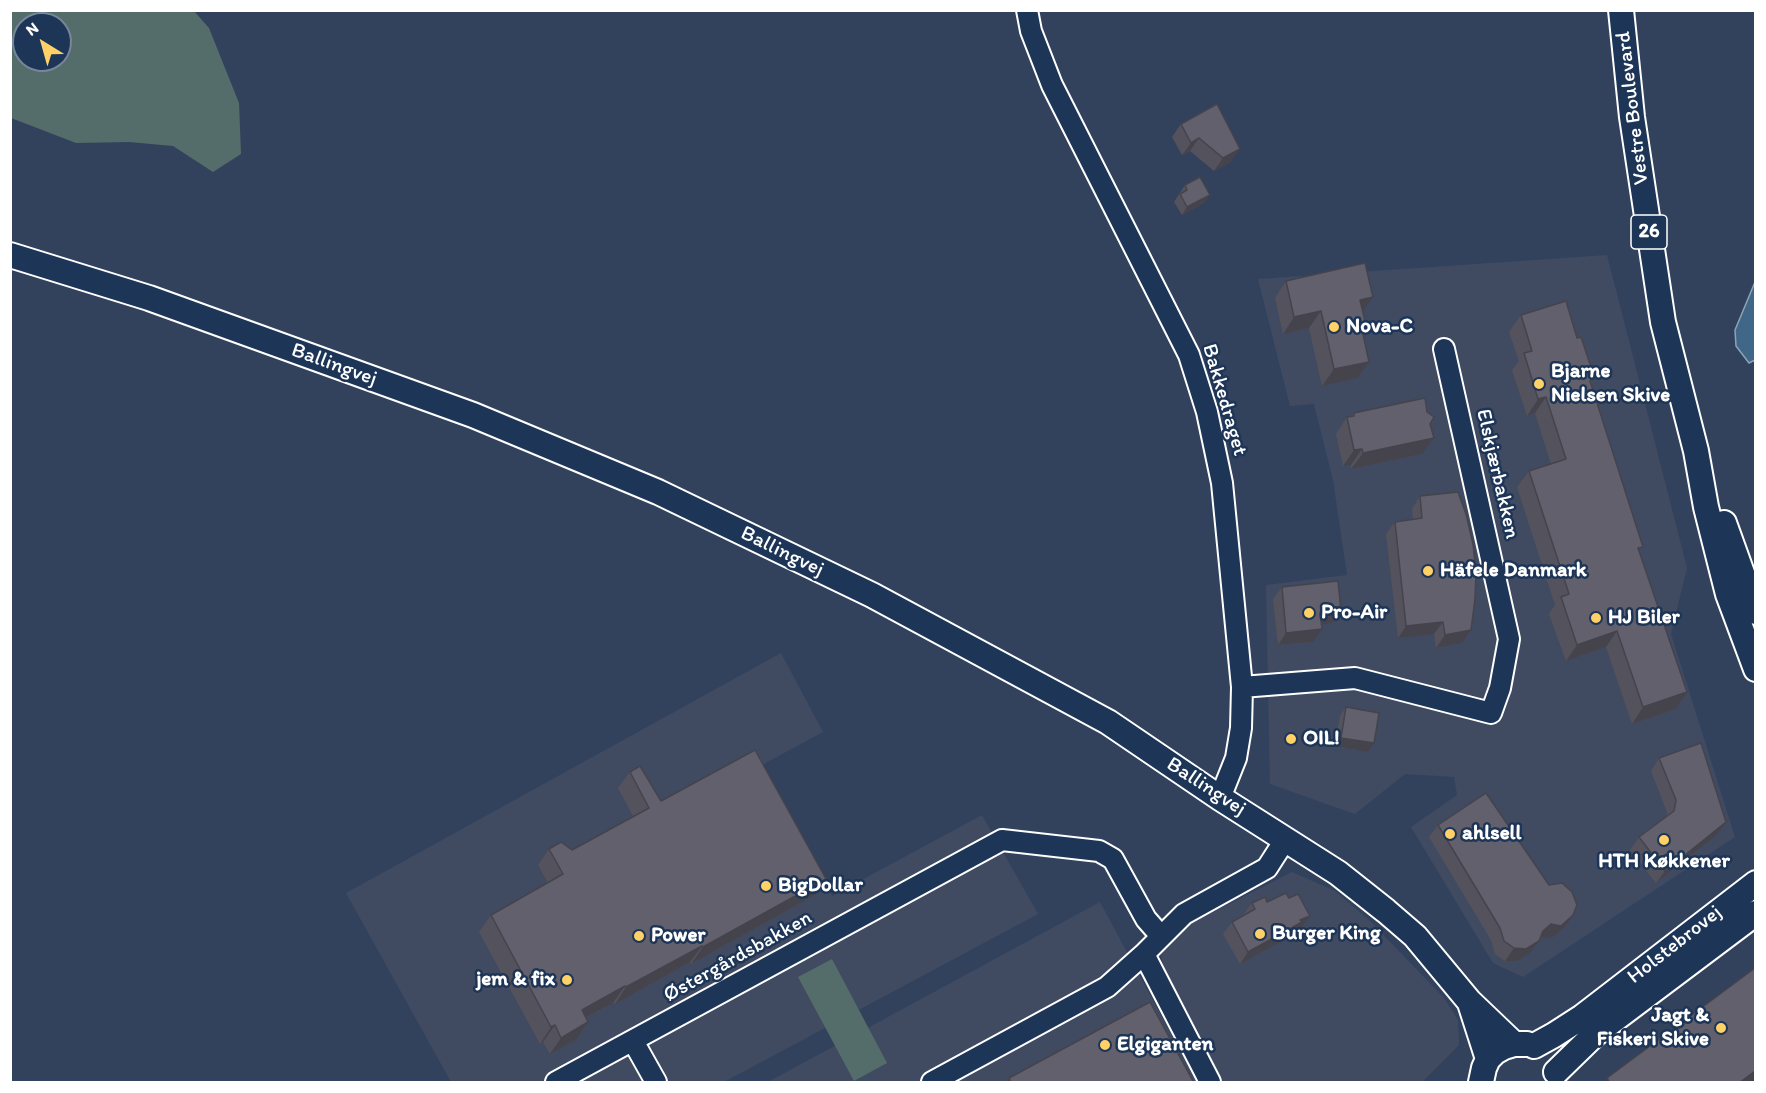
<!DOCTYPE html>
<meta charset="utf-8">
<style>
body{margin:0}
#map{position:relative;width:1766px;height:1093px;overflow:hidden;background:#32425d;font-family:Itim,sans-serif}
canvas{display:block}
.frame{position:absolute;inset:0;border:12px solid #fff;pointer-events:none}
.north{position:absolute;left:12px;top:12px;width:60px;height:60px;box-sizing:border-box;background:#1d3557;border:2px solid #77869a;border-radius:50%;rotate:323deg;font-size:16px;font-weight:700;line-height:24px;text-align:center;color:#fff}
.north::after{content:'';display:block;margin:auto;width:21px;height:27px;background:#ffd166;clip-path:polygon(50% 0,100% 100%,50% 72%,0 100%)}
</style>
<div id="map">
<canvas width="1766" height="1093"></canvas>
<div class="frame"></div>
<div class="north">N</div>
</div>
<script>
const ctx = document.querySelector('canvas').getContext('2d');
ctx.lineJoin = 'round';
function fillPath(path, color) { ctx.fillStyle = color; ctx.fill(path, 'evenodd'); }
const toPath = rows => new Path2D(rows.map(r => 'M' + r).join(''));
function stroke(path, color, width, dash) { ctx.strokeStyle = color; ctx.lineWidth = width; ctx.lineCap = dash ? 'butt' : 'round'; ctx.setLineDash(dash || []); ctx.stroke(path); }
function label(font, color, halo, rows, align = 'center') {
  ctx.font = font + ' Itim,sans-serif'; ctx.lineWidth = 5; ctx.setLineDash([]); ctx.textBaseline = 'middle'; ctx.strokeStyle = halo; ctx.fillStyle = color; for (const [text, x, y, turn = 0] of rows) {
    ctx.save(); ctx.translate(x, y); ctx.rotate((+turn || 0) * Math.PI / 180); ctx.textAlign = isNaN(turn) ? turn : align; if (halo) ctx.strokeText(text, 0, 0); ctx.fillText(text, 0, 0); ctx.restore();
  }
}
fillPath(toPath([
 [1607,255,1687,568,1671,634,1735,837,1523,977,1493,963,1411,827,1457,795,1454,777,1405,774,1355,814,1270,784,1266,585,1347,575,1333,480,1314,404,1290,406,1258,279],
 [781,653,823,732,762,765,832,896,982,815,1038,914,724,1082,451,1082,346,893],
 [1292,872,1335,891,1369,920,1444,998,1458,1020,1459,1045,1422,1082,1222,1082,1165,980,1161,953,1186,926],
 [1100,902,1197,1082,768,1082]
]), '#404b62');
fillPath(toPath([
 [10,11,194,11,209,28,239,103,241,154,213,172,173,146,129,142,76,143,11,118],
 [24,24,60,24,60,60,24,60],
 [832,959,887,1063,854,1081,798,977]
]), '#546d6a');
const water = toPath([
 [1755,282,1755,360,1749,363,1736,346,1735,330,1755,282]
]);
fillPath(water, '#406787');
stroke(water, '#8ca4b7', 1.5);
const minor = toPath([
 [1027,10,1031,31,1052,85,1189,355,1207,412,1222,483,1242,687,1241,728,1236,758,1220,798],
 [1242,687,1355,678,1491,713,1500,688,1509,639,1444,349],
 [633,1041,656,1082],
 [556,1082,1002,840,1099,851,1113,859,1146,919,1160,935],
 [932,1082,1107,987,1144,954],
 [1210,1082,1144,954,1184,914,1267,868,1285,840]
]);
const major = toPath([
 [1621,10,1632,117,1663,322,1696,451,1706,507,1728,594,1756,669],
 [10,255,149,298,473,415,658,492,872,595,1108,722,1220,798,1338,873,1386,911,1415,936,1469,1001,1514,1044],
 [1724,523,1756,612],
 [1470,1003,1488,1059],
 [1534,1046,1554,1035,1582,1017,1756,883],
 [1556,1072,1595,1034,1756,913],
 [1481,1082,1484,1068,1488,1059,1495,1052,1504,1047,1514,1044,1527,1044]
]);
stroke(minor, '#fff', 24);
stroke(major, '#fff', 28);
stroke(minor, '#1d3557', 20);
stroke(major, '#1d3557', 24);
fillPath(toPath([
 [1181,124,1231,162,1214,171,1190,151,1182,155,1172,137],
 [1185,185,1204,203,1182,215,1174,202],
 [1286,281,1363,312,1364,338,1369,362,1358,378,1322,386,1309,328,1283,334,1275,298],
 [1521,315,1577,338,1595,379,1591,384,1639,552,1676,709,1632,724,1606,647,1566,661,1549,614,1555,605,1517,487,1529,471,1551,464,1535,413,1527,416,1512,370,1519,361,1509,332],
 [1427,412,1430,424,1422,454,1351,469,1351,465,1343,466,1336,434,1347,417,1351,417,1354,413],
 [1420,496,1462,643,1436,648,1434,634,1398,638,1386,534,1395,522,1413,520,1412,509],
 [1282,587,1341,611,1332,623,1322,624,1313,642,1278,645,1273,599],
 [1346,707,1368,752,1335,746,1340,716],
 [1659,758,1726,822,1717,835,1656,883,1630,850,1639,837,1667,816,1667,812,1651,771],
 [630,772,661,801,815,895,691,964,690,962,615,1004,613,1003,586,1018,588,1022,577,1039,550,1054,543,1042,540,1044,479,932,491,915,548,883,538,865,549,849,572,850,633,816,618,788],
 [1438,825,1564,928,1552,938,1542,937,1530,953,1517,961,1505,961,1495,954,1491,940,1429,837],
 [1289,898,1310,916,1301,928,1296,931,1293,935,1240,964,1223,934,1232,922,1243,915,1252,903,1267,902]
]), '#54535d');
fillPath(toPath([
 [1199,138,1190,151,1182,155,1191,143],
 [1240,149,1231,162,1214,171,1223,158],
 [1210,195,1204,203,1182,215,1187,207],
 [1373,297,1361,314,1360,300],
 [1321,311,1309,328,1283,334,1294,317],
 [1369,362,1358,378,1322,386,1334,369],
 [1546,397,1535,413,1527,416,1538,399],
 [1434,438,1422,454,1351,469,1363,453],
 [1362,449,1351,465,1343,466,1354,450],
 [1341,611,1332,623,1312,626,1320,613],
 [1443,622,1434,634,1398,638,1406,626],
 [1322,629,1313,642,1278,645,1286,633],
 [1471,630,1462,643,1436,648,1445,635],
 [1617,631,1606,647,1566,661,1577,645],
 [1687,692,1676,709,1632,724,1643,707],
 [1341,738,1374,743,1368,752,1335,746],
 [1726,822,1717,835,1656,883,1665,871],
 [826,879,815,895,691,964,703,947],
 [1573,915,1564,928,1552,938,1542,937,1535,943,1539,941,1530,953,1517,961,1505,961,1514,948,1543,931,1551,924],
 [1310,916,1301,928,1296,931,1293,935,1240,964,1248,952,1300,920],
 [702,946,690,962,615,1004,626,987],
 [625,986,613,1003,570,1026,582,1010],
 [588,1022,577,1039,550,1054,561,1038],
 [555,1025,543,1042,540,1044,551,1027],
 [1755,1071,1755,1079,1750,1083,1739,1083]
]), '#45434c');
const building = toPath([
 [1217,104,1240,149,1223,158,1199,138,1191,143,1181,124,1217,104],
 [1200,177,1210,195,1187,207,1180,194,1187,190,1185,185,1200,177],
 [1365,263,1373,297,1360,300,1368,333,1363,334,1369,362,1334,369,1321,311,1294,317,1286,281,1365,263],
 [1566,301,1577,338,1581,337,1595,379,1590,381,1643,547,1638,548,1687,692,1643,707,1617,631,1577,645,1561,597,1569,594,1529,471,1566,459,1546,397,1538,399,1524,353,1532,351,1521,315,1566,301],
 [1425,398,1427,412,1434,417,1430,424,1434,438,1363,453,1362,449,1354,450,1347,417,1354,416,1354,413,1425,398],
 [1458,492,1466,514,1473,544,1476,573,1475,599,1471,630,1445,635,1443,622,1406,626,1395,522,1422,518,1420,496,1458,492],
 [1338,581,1341,611,1320,613,1322,629,1286,633,1282,587,1338,581],
 [1346,707,1379,713,1374,743,1341,738,1346,707],
 [1701,743,1726,822,1665,871,1639,837,1674,811,1676,800,1659,758,1701,743],
 [755,750,826,879,703,947,702,946,626,987,625,986,582,1010,588,1022,561,1038,555,1025,551,1027,491,915,563,874,549,849,561,842,572,850,649,808,630,772,640,766,661,801,755,750],
 [1486,793,1549,885,1562,883,1572,892,1577,905,1573,915,1561,926,1551,924,1543,931,1539,941,1526,949,1514,948,1504,941,1500,928,1438,825,1486,793],
 [1286,893,1289,898,1298,894,1310,916,1300,920,1302,922,1248,952,1232,922,1255,909,1252,903,1265,897,1267,902,1286,893],
 [1755,968,1755,1071,1739,1083,1610,1083,1607,1078,1755,968],
 [1150,1002,1194,1083,1005,1083,1010,1080,1009,1078,1150,1002]
]);
fillPath(building, '#62606c');
stroke(building, '#45434c', 1.5);
for (const [x, y, r, color] of [
 [1334,327,6,"#ffd166"],
 [1539,384,6,"#ffd166"],
 [1428,571,6,"#ffd166"],
 [1309,613,6,"#ffd166"],
 [1596,618,6,"#ffd166"],
 [1291,739,6,"#ffd166"],
 [1450,834,6,"#ffd166"],
 [1664,840,6,"#ffd166"],
 [766,886,6,"#ffd166"],
 [1260,934,6,"#ffd166"],
 [639,936,6,"#ffd166"],
 [567,980,6,"#ffd166"],
 [1721,1028,6,"#ffd166"],
 [1105,1045,6,"#ffd166"]
]) { const dot = new Path2D(); dot.arc(x, y, r, 0, 2 * Math.PI); ctx.fillStyle = color; ctx.fill(dot); stroke(dot, '#1d3557', 2); }
for (const [x, y, w] of [
 [1649,232,36]
]) { const box = new Path2D(); box.roundRect(x - w / 2, y - 17, w, 34, 4.5); ctx.fillStyle = '#1d3557'; ctx.fill(box); stroke(box, '#fff', 1.5); }
label('bold 20px', '#fff', null, [
 ["26",1649,232]
]);
label('21px', '#fff', '#1d3557', [
 ["Vestre Boulevard",1633,108,-97],
 ["Ballingvej",334,365,20],
 ["Bakkedraget",1224,400,74],
 ["Elskjærbakken",1497,474,77],
 ["Ballingvej",782,552,26],
 ["Ballingvej",1206,787,33],
 ["Holstebrovej",1675,945,-38],
 ["Østergårdsbakken",738,957,-29]
]);
label('bold 21px', '#fff', '#1d3557', [
 ["Nova-C",1346,327],
 ["Bjarne",1551,372],
 ["Nielsen Skive",1551,396],
 ["Häfele Danmark",1440,571],
 ["Pro-Air",1321,613],
 ["HJ Biler",1608,618],
 ["OIL!",1303,739],
 ["ahlsell",1462,834],
 ["HTH Køkkener",1664,862,"center"],
 ["BigDollar",778,886],
 ["Burger King",1272,934],
 ["Power",651,936],
 ["jem & fix",555,980,"right"],
 ["Jagt &",1709,1016,"right"],
 ["Fiskeri Skive",1709,1040,"right"],
 ["Elgiganten",1117,1045]
], 'left');
</script>
